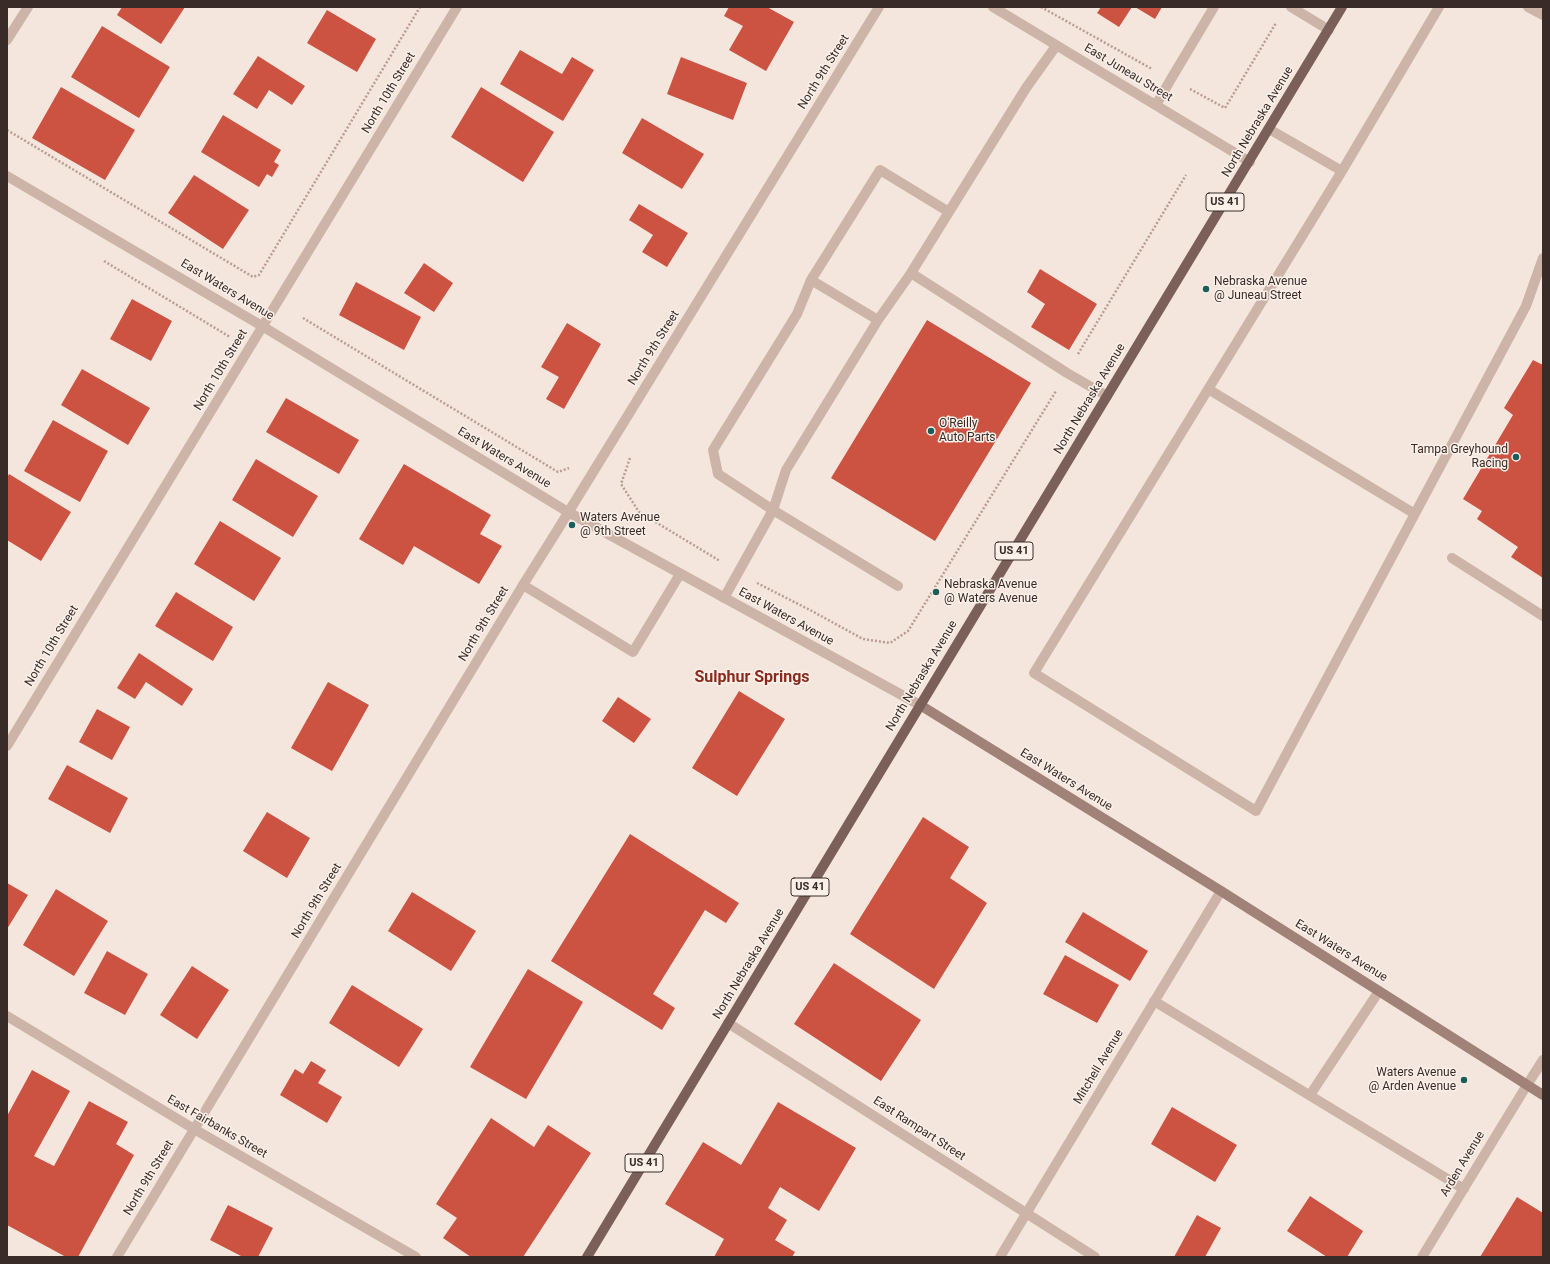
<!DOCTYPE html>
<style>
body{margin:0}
#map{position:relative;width:1550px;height:1264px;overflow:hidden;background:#f4e6dd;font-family:Roboto,sans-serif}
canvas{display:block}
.frame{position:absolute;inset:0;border:8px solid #392b28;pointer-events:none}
</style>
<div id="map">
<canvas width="1550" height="1264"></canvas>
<div class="frame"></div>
</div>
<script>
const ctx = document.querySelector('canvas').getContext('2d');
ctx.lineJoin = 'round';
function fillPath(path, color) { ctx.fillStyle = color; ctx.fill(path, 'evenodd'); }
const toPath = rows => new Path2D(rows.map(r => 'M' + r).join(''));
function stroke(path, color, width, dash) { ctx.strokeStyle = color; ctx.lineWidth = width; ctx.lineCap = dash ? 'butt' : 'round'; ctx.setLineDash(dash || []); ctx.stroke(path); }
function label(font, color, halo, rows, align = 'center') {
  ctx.font = font + ' Roboto,sans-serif'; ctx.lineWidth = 3; ctx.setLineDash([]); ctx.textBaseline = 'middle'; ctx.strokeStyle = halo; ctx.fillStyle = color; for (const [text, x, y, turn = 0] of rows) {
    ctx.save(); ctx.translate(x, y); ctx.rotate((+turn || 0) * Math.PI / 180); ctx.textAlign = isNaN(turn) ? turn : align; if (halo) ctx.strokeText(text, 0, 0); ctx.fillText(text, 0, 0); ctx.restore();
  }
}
fillPath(toPath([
 [122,7,185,7,161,44,117,15],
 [729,7,767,7,794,22,766,71,729,50,743,26,724,16],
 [1101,7,1132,7,1119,27,1097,13],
 [1135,7,1162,7,1155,19],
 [327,10,376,39,357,72,307,43],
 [102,26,170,67,139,118,71,77],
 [520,50,562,74,572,57,594,70,563,121,500,84],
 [258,56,305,86,292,105,269,90,257,109,233,94],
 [681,57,747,83,733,120,667,94],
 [61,87,135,130,105,180,32,138],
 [481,87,554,132,523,182,451,137],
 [223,115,281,150,274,162,279,165,272,177,267,174,259,187,201,152],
 [642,118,704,154,682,189,622,153],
 [194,175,249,210,223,249,168,213],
 [639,204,688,233,667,267,642,252,653,235,629,220],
 [424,263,453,283,434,312,404,293],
 [1040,269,1097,304,1069,350,1031,327,1045,304,1027,292],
 [356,282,421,317,404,350,339,315],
 [132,299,172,321,151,361,110,339],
 [927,320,1031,383,935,541,831,478],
 [567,323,601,344,564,409,546,399,559,377,541,367],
 [1533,360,1543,365,1543,578,1511,557,1518,547,1477,519,1482,511,1463,499,1513,415,1504,408],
 [82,369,150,408,128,445,61,405],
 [286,398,359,440,339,474,266,432],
 [53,420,108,451,80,502,24,471],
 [256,459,318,496,293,537,232,500],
 [404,464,491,515,480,534,502,546,479,584,414,546,403,565,359,539],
 [9,474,71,512,41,561,7,540,7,478],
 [220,521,281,558,254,601,194,564],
 [176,592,233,627,213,661,155,626],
 [139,653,193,689,182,706,146,682,135,699,117,688],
 [328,682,369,705,332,771,291,748],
 [739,691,785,719,737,796,692,768],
 [618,697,651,719,634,743,602,721],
 [97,709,130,727,112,760,79,742],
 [67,765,128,798,110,833,48,799],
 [267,812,310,838,287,878,243,851],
 [923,817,969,847,950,878,987,903,934,989,850,934],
 [630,834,739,903,726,923,705,910,653,994,675,1008,662,1030,551,961],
 [7,883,28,895,7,929],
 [56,889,108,921,74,976,23,945],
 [412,892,476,931,451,971,388,931],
 [1083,912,1148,951,1130,981,1065,942],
 [107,951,148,974,125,1015,84,993],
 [1065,955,1119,985,1097,1023,1043,994],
 [834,963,921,1020,881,1081,794,1024],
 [192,966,229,990,197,1039,160,1015],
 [528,969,583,1002,526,1099,470,1067],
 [352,985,423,1029,399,1067,329,1023],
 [311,1061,326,1070,318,1083,342,1097,327,1123,280,1095,295,1069,303,1074],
 [32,1070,70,1091,34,1156,54,1166,89,1101,128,1122,116,1144,134,1155,78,1257,66,1257,7,1225,7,1116],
 [778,1102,856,1148,819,1211,780,1187,768,1208,787,1220,775,1240,795,1252,792,1257,714,1257,724,1239,665,1204,703,1142,741,1165],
 [1172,1107,1237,1145,1215,1182,1151,1144],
 [491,1118,534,1147,548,1125,591,1153,523,1257,471,1257,443,1238,457,1218,436,1204],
 [1310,1196,1363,1231,1347,1257,1327,1257,1287,1231],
 [1517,1197,1543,1213,1543,1257,1480,1257],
 [228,1205,273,1228,258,1257,243,1257,210,1240],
 [1197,1215,1221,1228,1205,1257,1174,1257]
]), '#cc5242');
stroke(toPath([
 [1041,7,1152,69],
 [1190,89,1225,108,1276,23],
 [7,130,253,277,259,275,420,7],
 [104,261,230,337],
 [303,318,558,472,569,468],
 [1078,354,1186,175],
 [630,458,621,484,639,512,720,561],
 [757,583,810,610,863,639,890,643,908,631,1056,391]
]), '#b89d92', 2.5, [2, 2]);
stroke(toPath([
 [1291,7,1329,30],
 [1439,7,1342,171,1034,673,1256,811,1526,306,1543,258],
 [1528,7,1543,15],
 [1156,105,1171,79,1214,7],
 [1269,129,1342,171],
 [911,273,1067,373,1107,396],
 [811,280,797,314,713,450,718,474,773,510,898,586],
 [878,320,811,280,880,170,949,212],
 [1208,389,1415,514],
 [1452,558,1543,616],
 [523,585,633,652,680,574],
 [724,598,773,510,786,470,878,320,911,273,1026,88,1056,46],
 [1154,1001,1464,1189],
 [1527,1085,1543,1060],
 [1310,1095,1379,991]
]), '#cdb4a8', 10);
stroke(toPath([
 [993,7,1250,162],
 [7,40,28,7],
 [7,746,457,7],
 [7,1016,194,1129,416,1257],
 [728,1023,1095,1257],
 [117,1257,523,585,555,534,879,7],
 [1000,1257,1221,891],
 [1422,1257,1527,1085]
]), '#cdb4a8', 10);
stroke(toPath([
 [7,176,262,326,568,512,920,705]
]), '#cdb4a8', 10);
stroke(toPath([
 [920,705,1221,891,1543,1095]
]), '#a08279', 10);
stroke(toPath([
 [587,1257,1342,7]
]), '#7b6059', 10);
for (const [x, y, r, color] of [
 [1206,289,4,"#1b5d59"],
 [931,431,4,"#1b5d59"],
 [1516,457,4,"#1b5d59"],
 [572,525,4,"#1b5d59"],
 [936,592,4,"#1b5d59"],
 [1464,1080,4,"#1b5d59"]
]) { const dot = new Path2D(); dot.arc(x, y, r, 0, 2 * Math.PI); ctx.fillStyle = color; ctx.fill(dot); stroke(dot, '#fbf1e9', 1.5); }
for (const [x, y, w] of [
 [1225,202,38],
 [1014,551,38],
 [810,887,38],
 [644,1163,38]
]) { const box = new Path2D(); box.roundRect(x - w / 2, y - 9, w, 18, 3); ctx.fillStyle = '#fbf1e9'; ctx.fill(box); stroke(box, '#392b28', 1); }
label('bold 11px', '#392b28', null, [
 ["US 41",1225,202],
 ["US 41",1014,551],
 ["US 41",810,887],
 ["US 41",644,1163]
]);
label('12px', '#392b28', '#fbf1e9', [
 ["North 9th Street",824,72,-58],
 ["East Juneau Street",1128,73,31],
 ["North 10th Street",389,93,-59],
 ["North Nebraska Avenue",1258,122,-59],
 ["East Waters Avenue",227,290,31],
 ["North 9th Street",654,348,-58],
 ["North 10th Street",221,370,-59],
 ["North Nebraska Avenue",1090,399,-59],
 ["East Waters Avenue",504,458,31],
 ["East Waters Avenue",786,617,29],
 ["North 9th Street",484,624,-59],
 ["North 10th Street",52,646,-59],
 ["North Nebraska Avenue",922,676,-59],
 ["East Waters Avenue",1066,780,32],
 ["North 9th Street",317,901,-59],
 ["East Waters Avenue",1341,951,32],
 ["North Nebraska Avenue",749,964,-59],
 ["Mitchell Avenue",1099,1067,-59],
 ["East Fairbanks Street",217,1127,30],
 ["East Rampart Street",919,1129,33],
 ["Arden Avenue",1463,1164,-59],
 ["North 9th Street",149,1178,-59]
]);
label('12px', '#392b28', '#fbf1e9', [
 ["Nebraska Avenue",1214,282],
 ["@ Juneau Street",1214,296],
 ["O'Reilly",939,424],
 ["Auto Parts",939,438],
 ["Tampa Greyhound",1508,450,"right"],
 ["Racing",1508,464,"right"],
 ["Waters Avenue",580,518],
 ["@ 9th Street",580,532],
 ["Nebraska Avenue",944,585],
 ["@ Waters Avenue",944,599],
 ["Waters Avenue",1456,1073,"right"],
 ["@ Arden Avenue",1456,1087,"right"]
], 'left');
label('bold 16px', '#8c291d', '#fbf1e9', [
 ["Sulphur Springs",752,678]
]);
</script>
